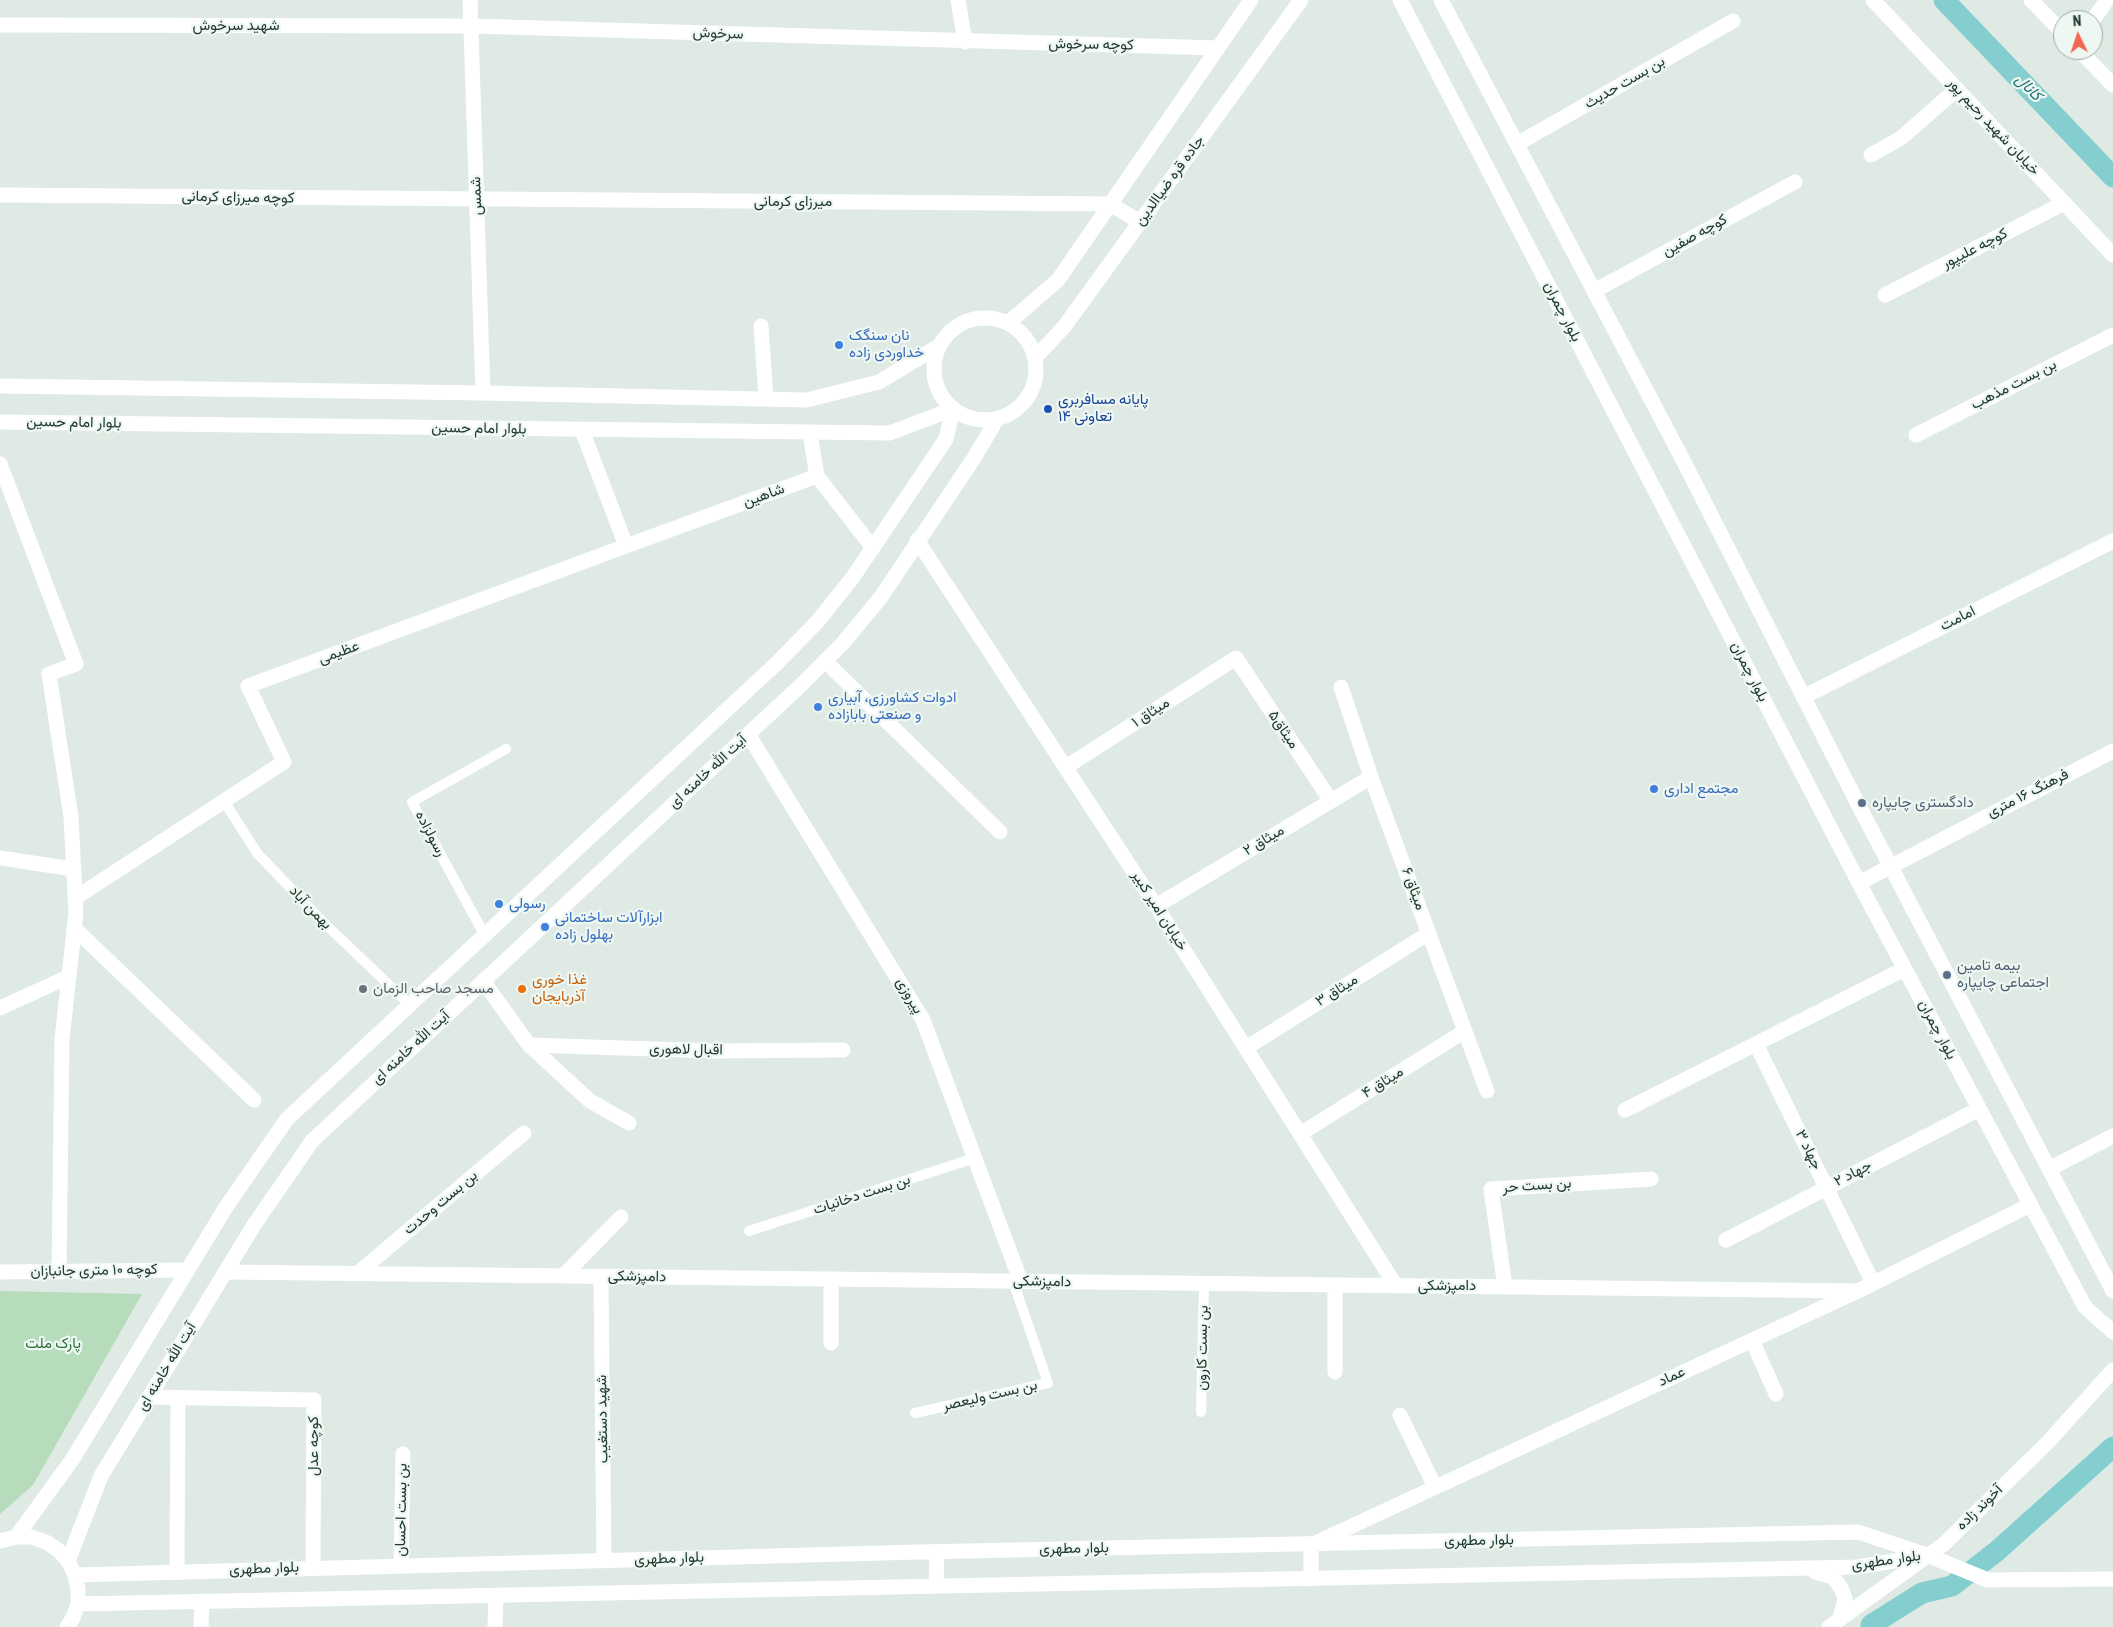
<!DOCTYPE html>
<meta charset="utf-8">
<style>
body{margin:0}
#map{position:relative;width:2113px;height:1627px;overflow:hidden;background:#deeae3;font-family:"Roboto Condensed",sans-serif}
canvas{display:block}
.north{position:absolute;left:2053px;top:10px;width:50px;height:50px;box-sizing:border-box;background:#eff7f2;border:1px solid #9caba4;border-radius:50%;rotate:356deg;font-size:14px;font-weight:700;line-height:20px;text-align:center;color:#203a2f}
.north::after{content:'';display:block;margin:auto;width:18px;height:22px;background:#f26754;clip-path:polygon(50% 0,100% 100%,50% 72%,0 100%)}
</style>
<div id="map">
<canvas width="2113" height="1627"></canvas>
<div class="north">N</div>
</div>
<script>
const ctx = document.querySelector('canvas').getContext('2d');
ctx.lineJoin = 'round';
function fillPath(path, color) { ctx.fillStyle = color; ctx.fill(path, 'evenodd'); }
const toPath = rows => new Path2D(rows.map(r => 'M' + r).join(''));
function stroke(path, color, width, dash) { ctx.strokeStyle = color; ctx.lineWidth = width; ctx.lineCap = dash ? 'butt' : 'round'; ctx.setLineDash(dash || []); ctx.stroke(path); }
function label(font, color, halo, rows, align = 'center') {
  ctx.font = font + ' "Roboto Condensed",Vazirmatn,sans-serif'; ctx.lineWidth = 4.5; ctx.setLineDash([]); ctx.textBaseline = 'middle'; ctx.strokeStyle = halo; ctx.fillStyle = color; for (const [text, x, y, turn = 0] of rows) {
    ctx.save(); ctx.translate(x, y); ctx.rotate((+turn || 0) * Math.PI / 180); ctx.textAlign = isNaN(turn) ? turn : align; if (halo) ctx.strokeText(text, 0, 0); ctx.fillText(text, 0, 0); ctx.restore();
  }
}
fillPath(toPath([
 [0,1291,142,1294,33,1485,0,1514]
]), '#b7dcbc');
stroke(toPath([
 [1944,0,2113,177],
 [1871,1625,1922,1593,1952,1586,1997,1551,2113,1447]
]), '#85ced0', 21);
stroke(toPath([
 [224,801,257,853,320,919,409,1004],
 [484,934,412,802,506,749],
 [749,1231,975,1158],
 [1201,1412,1204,1284],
 [915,1413,1048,1383,1013,1281]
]), '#fff', 10);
stroke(toPath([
 [470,0,483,393],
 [958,0,965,42],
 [2093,20,2107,0],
 [0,25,471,26,1218,48],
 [1517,144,1733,21],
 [1871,155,1901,138,1957,89],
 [0,195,1110,204,1140,222],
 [1594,291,1795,182],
 [1885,295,2064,203],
 [761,326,766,399],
 [810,433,817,476],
 [1916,435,2113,335],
 [0,464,76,664,49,674,71,817,76,913,62,1039,59,1272],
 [917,540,1156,906,1396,1286],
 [626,546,817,476,873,548],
 [825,661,1000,832],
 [1341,687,1371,777,1487,1091],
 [1803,697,2113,541],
 [748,734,923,1020,1021,1282],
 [1066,767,1236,658,1331,801],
 [0,858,73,869],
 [1859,883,2113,751],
 [75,898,284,762,248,686,626,546,582,430],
 [1156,906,1371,777],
 [74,928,254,1100],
 [483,981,529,1045,590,1101,629,1123],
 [0,1008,68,977],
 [1756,1044,1873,1283],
 [529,1045,716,1051,843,1050],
 [1246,1048,1429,933],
 [1625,1110,1904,969],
 [1300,1134,1465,1031],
 [2049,1169,2113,1136],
 [1726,1240,1979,1109],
 [0,1272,187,1270],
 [225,1272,1858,1291],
 [358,1273,524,1133],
 [563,1276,621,1217],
 [601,1277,604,1561],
 [831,1279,831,1343],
 [1335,1285,1335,1372],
 [1505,1287,1491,1189,1651,1179],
 [1752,1340,1776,1394],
 [149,1397,314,1400,313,1568],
 [1400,1415,1435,1487],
 [1927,1555,1988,1580,2113,1579],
 [401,1566,403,1454],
 [177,1572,178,1398],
 [1311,1579,1311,1545,1858,1291,2030,1205],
 [201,1627,202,1601],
 [495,1627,496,1595]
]), '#fff', 15);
stroke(toPath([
 [1400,0,1859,883,2085,1307,2113,1332],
 [1441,0,1684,462,1860,808,2113,1291],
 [1873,0,2113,255],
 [2031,0,2063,33],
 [2079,50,2113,85],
 '934 369a51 51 0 1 1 102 0a51 51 0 1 1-102 0Z',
 [1008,323,1058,280,1251,0],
 [1035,358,1064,327,1301,0],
 [0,386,483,393,807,400,879,382,939,346],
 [0,422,890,433,953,409],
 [16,1537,72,1460,226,1207,287,1119,777,663,818,621,853,577,946,439,953,409],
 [0,1541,16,1537,31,1537,46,1542,58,1550,68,1561,75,1575,78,1589,78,1604,73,1618,67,1627],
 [68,1561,101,1476,254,1225,312,1141,800,686,843,643,881,597,974,458,997,419],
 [1815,1572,1833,1577,1841,1588,1845,1598,1840,1619],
 [75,1575,919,1552,1858,1532,1927,1555],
 [936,1586,937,1552],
 [78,1604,1857,1567,1925,1556],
 [1829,1627,1944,1544,2048,1442,2113,1370]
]), '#fff', 15);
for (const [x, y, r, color] of [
 [839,345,5,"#3f7fe0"],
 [1048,409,5,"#1a4fb4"],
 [818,707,5,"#3f7fe0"],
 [1654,789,5,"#3f7fe0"],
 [1862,803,5,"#5c6f8a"],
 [499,904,5,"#3f7fe0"],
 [545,927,5,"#3f7fe0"],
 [1947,975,5,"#5c6f8a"],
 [363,989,5,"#6b7280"],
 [522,989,5,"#e8710a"]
]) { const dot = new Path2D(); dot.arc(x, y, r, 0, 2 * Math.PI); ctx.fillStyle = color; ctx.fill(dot); stroke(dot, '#eff7f2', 2); }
label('15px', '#203a2f', '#eff7f2', [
 ["شهید سرخوش",236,26],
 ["سرخوش",718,34,2],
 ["کوچه سرخوش",1091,45,1],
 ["بن بست حدیث",1625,83,-30],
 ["خیابان شهید رحیم پور",1993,127,47],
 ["جاده قره ضیاالدین",1170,181,-54],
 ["شمس",477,196,-92],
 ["کوچه میرزای کرمانی",238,198,1],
 ["میرزای کرمانی",793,202],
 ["کوچه صفین",1695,236,-29],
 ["کوچه علیپور",1975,249,-27],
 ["بلوار چمران",1562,312,63],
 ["بن بست مذهب",2014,385,-27],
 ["بلوار امام حسین",74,423,1],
 ["بلوار امام حسین",479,429,1],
 ["شاهین",764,496,-20],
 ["امامت",1958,619,-27],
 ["عظیمی",339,653,-20],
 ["بلوار چمران",1749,672,63],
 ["میثاق ۱",1151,713,-33],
 ["میثاق۵",1283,730,56],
 ["آیت الله خامنه ای",708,772,-43],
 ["فرهنگ ۱۶ متری",2028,794,-27],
 ["رسولزاده",430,834,62],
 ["میثاق ۲",1264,841,-31],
 ["میثاق ۶",1413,889,70],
 ["بهمن آباد",310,908,46],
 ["خیابان امیر کبیر",1159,911,58],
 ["میثاق ۳",1337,991,-32],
 ["پیروزی",909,996,60],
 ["بلوار چمران",1937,1030,62],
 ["آیت الله خامنه ای",411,1048,-43],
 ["اقبال لاهوری",686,1050,1],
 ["میثاق ۴",1383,1083,-32],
 ["جهاد ۳",1808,1150,64],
 ["جهاد ۲",1853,1174,-27],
 ["بن بست حر",1537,1186,-4],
 ["بن بست دخانیات",862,1195,-18],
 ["بن بست وحدت",441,1203,-40],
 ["کوچه ۱۰ متری جانبازان",94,1271,-1],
 ["دامپزشکی",637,1277,1],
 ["دامپزشکی",1042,1282,1],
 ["دامپزشکی",1447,1286],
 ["بن بست کارون",1203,1348,-89],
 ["آیت الله خامنه ای",167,1367,-59],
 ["عماد",1672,1377,-25],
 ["بن بست ولیعصر",990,1396,-13],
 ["شهید دستغیب",603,1419,-91],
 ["کوچه عدل",314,1446,-90],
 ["آخوند زاده",1980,1508,-44],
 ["بن بست احسان",402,1510,-89],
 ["بلوار مطهری",1479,1541,-1],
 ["بلوار مطهری",1074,1549,-1],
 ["بلوار مطهری",669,1559,-2],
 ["بلوار مطهری",1886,1561,-8],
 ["بلوار مطهری",264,1569,-2]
]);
label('15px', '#366cbe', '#eff7f2', [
 ["نان سنگک",849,336],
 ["خداوردی زاده",849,353],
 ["ادوات کشاورزی، آبیاری",828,698],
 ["و صنعتی بابازاده",828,715],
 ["مجتمع اداری",1664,789],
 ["رسولی",509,904],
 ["ابزارآلات ساختمانی",555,918],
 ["بهلول زاده",555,935]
], 'left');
label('15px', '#164399', '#eff7f2', [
 ["پایانه مسافربری",1058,400],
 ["تعاونی ۱۴",1058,417]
], 'left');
label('15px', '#4e5e75', '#eff7f2', [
 ["دادگستری چایپاره",1872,803],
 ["بیمه تامین",1957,966],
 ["اجتماعی چایپاره",1957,983]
], 'left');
label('15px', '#c56008', '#eff7f2', [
 ["غذا خوری",532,980],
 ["آذربایجان",532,997]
], 'left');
label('15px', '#5b616d', '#eff7f2', [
 ["مسجد صاحب الزمان",373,989]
], 'left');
label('15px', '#2a703c', '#eff7f2', [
 ["پارک ملت",53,1344]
]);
label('italic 16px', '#1a7275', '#eff7f2', [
 ["کانال",2028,88,46]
]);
</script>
